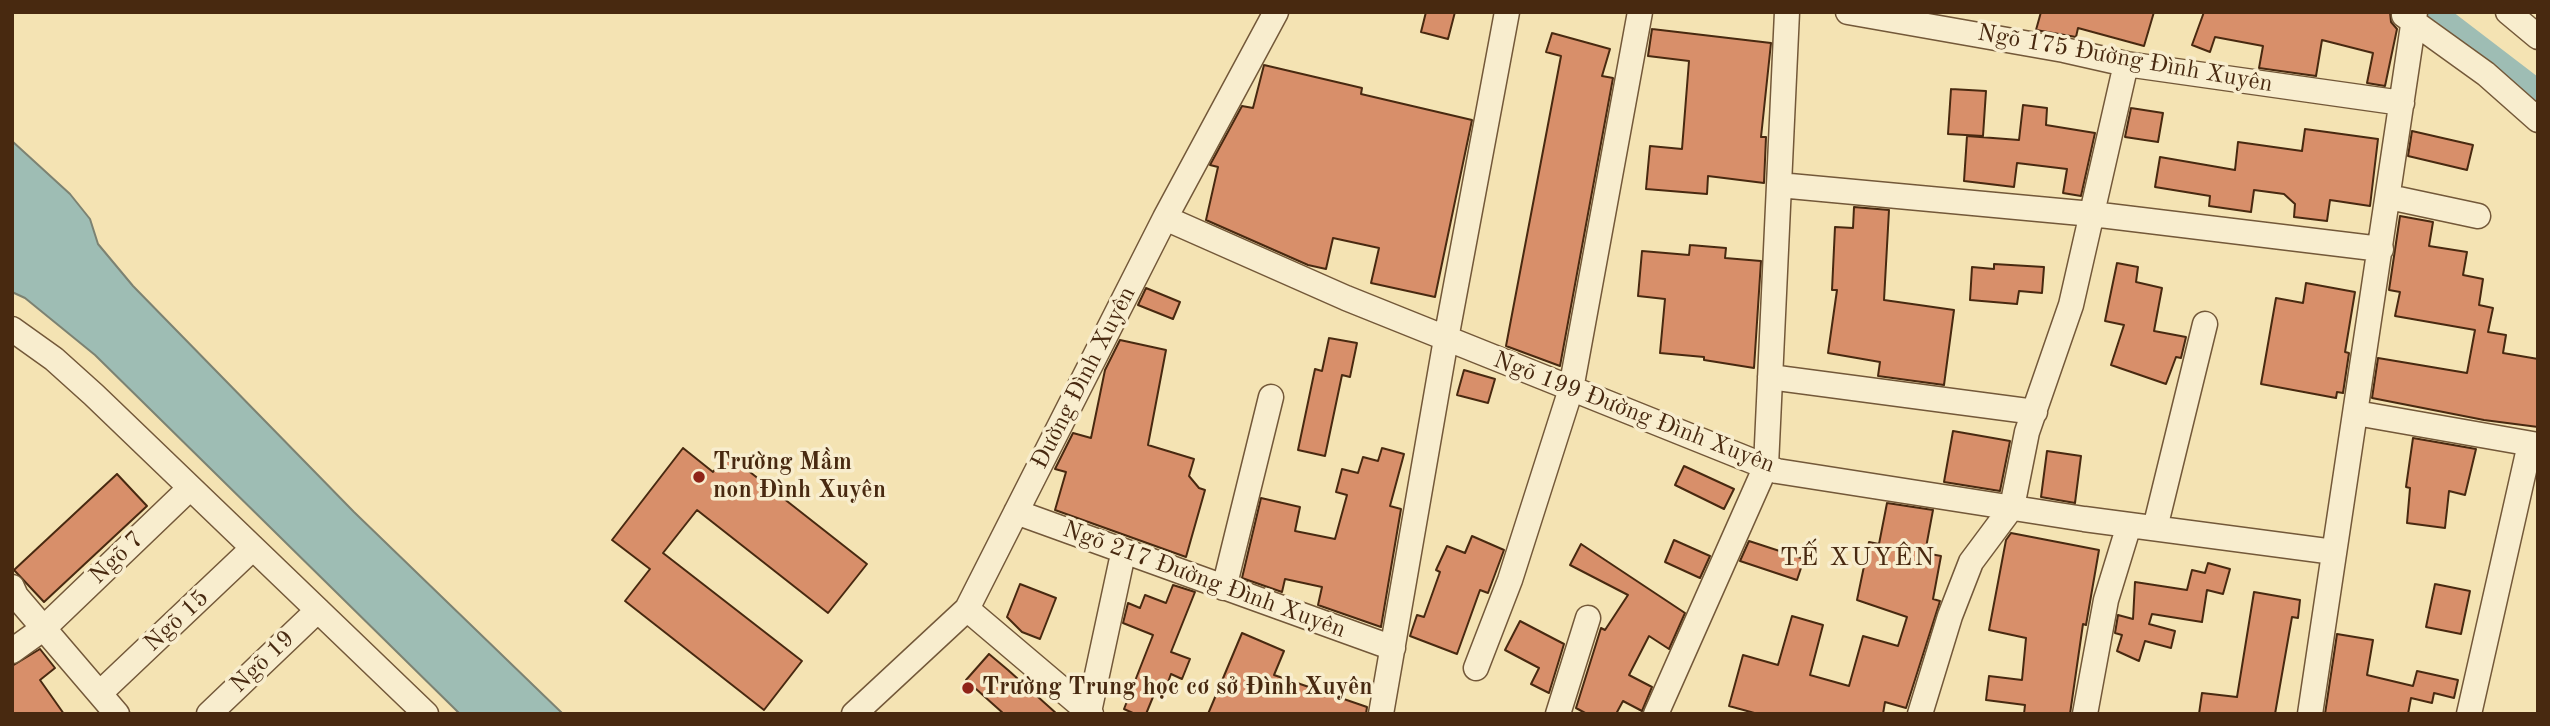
<!DOCTYPE html>
<meta charset="utf-8">
<style>
body{margin:0}
#map{position:relative;width:2550px;height:726px;overflow:hidden;background:#f4e3b3;font-family:"Old Standard TT",serif}
canvas{display:block}
.frame{position:absolute;inset:0;border:14px solid #482910;pointer-events:none}
</style>
<div id="map">
<canvas width="2550" height="726"></canvas>
<div class="frame"></div>
</div>
<script>
const ctx = document.querySelector('canvas').getContext('2d');
ctx.lineJoin = 'round';
function fillPath(path, color) { ctx.fillStyle = color; ctx.fill(path, 'evenodd'); }
const toPath = rows => new Path2D(rows.map(r => 'M' + r).join(''));
function stroke(path, color, width, dash) { ctx.strokeStyle = color; ctx.lineWidth = width; ctx.lineCap = dash ? 'butt' : 'round'; ctx.setLineDash(dash || []); ctx.stroke(path); }
function label(font, color, halo, rows, align = 'center') {
  ctx.font = font + ' "Old Standard TT",serif'; ctx.lineWidth = 7; ctx.setLineDash([]); ctx.textBaseline = 'middle'; ctx.strokeStyle = halo; ctx.fillStyle = color; for (const [text, x, y, turn = 0] of rows) {
    ctx.save(); ctx.translate(x, y); ctx.rotate((+turn || 0) * Math.PI / 180); ctx.textAlign = isNaN(turn) ? turn : align; if (halo) ctx.strokeText(text, 0, 0); ctx.fillText(text, 0, 0); ctx.restore();
  }
}
const water = toPath([
 [12,141,70,194,90,219,98,244,133,286,354,512,563,714,460,714,95,355,25,298,12,292,12,141]
]);
fillPath(water, '#9ebdb4');
stroke(water, '#7c8272', 2);
stroke(toPath([
 [2436,14,2538,92]
]), '#9ebdb4', 24);
const building = toPath([
 [1426,12,1455,12,1448,39,1421,32,1426,12],
 [2041,12,2154,12,2144,46,2078,28,2076,37,2036,30,2041,12],
 [2204,12,2390,12,2391,22,2397,29,2385,86,2367,83,2373,53,2322,40,2316,76,2259,68,2263,46,2215,37,2210,52,2192,45,2204,12],
 [1652,29,1771,43,1761,137,1766,137,1764,183,1708,176,1707,194,1646,189,1650,146,1682,149,1689,61,1648,56,1652,29],
 [1552,33,1610,49,1602,76,1613,78,1560,366,1506,346,1561,56,1546,52,1552,33],
 [1264,65,1362,88,1361,94,1472,120,1435,297,1371,283,1379,248,1333,238,1326,269,1308,265,1206,220,1218,167,1210,165,1242,106,1253,108,1264,65],
 [1951,89,1986,91,1983,136,1948,134,1951,89],
 [2023,105,2047,108,2046,125,2095,133,2081,196,2063,193,2067,169,2017,163,2014,187,1964,181,1967,136,2019,140,2023,105],
 [2131,108,2163,113,2158,142,2125,137,2131,108],
 [2305,129,2378,139,2370,206,2330,200,2327,221,2294,217,2295,204,2284,194,2254,190,2251,212,2209,206,2210,196,2155,187,2160,157,2235,170,2238,142,2302,151,2305,129],
 [2412,131,2473,145,2467,170,2408,156,2412,131],
 [1854,207,1889,210,1884,300,1954,310,1944,385,1878,376,1880,362,1828,353,1837,290,1832,290,1835,227,1853,228,1854,207],
 [2400,216,2433,222,2429,246,2467,252,2463,275,2483,279,2479,305,2493,308,2488,332,2506,335,2503,353,2538,359,2538,427,2484,420,2372,398,2378,358,2467,373,2475,330,2395,316,2400,292,2389,290,2400,216],
 [1690,245,1726,248,1725,258,1761,261,1754,368,1704,360,1704,357,1660,353,1665,299,1638,296,1642,251,1689,255,1690,245],
 [2117,263,2138,267,2136,282,2162,288,2154,331,2186,337,2181,358,2176,357,2166,384,2111,365,2124,325,2105,321,2117,263],
 [1994,264,2044,267,2042,293,2019,291,2017,304,1970,300,1972,267,1994,269,1994,264],
 [2306,283,2355,292,2345,352,2349,353,2343,393,2337,392,2336,398,2261,384,2276,298,2303,303,2306,283],
 [1146,288,1180,302,1173,319,1138,305,1146,288],
 [1329,338,1357,343,1350,377,1342,375,1325,456,1298,450,1315,369,1322,371,1329,338],
 [1120,340,1166,350,1148,445,1194,459,1189,476,1199,488,1205,490,1186,557,1055,510,1066,472,1055,469,1073,433,1091,438,1105,370,1120,340],
 [1464,370,1495,379,1488,403,1457,395,1464,370],
 [1953,431,2010,441,2000,491,1944,482,1953,431],
 [2413,438,2476,449,2465,495,2449,491,2445,528,2407,523,2410,488,2406,487,2413,438],
 [683,448,713,472,727,454,867,564,828,613,697,510,663,553,802,661,764,710,625,601,650,569,612,540,683,448],
 [1382,448,1404,454,1390,506,1401,509,1381,627,1318,605,1322,587,1285,579,1282,592,1242,578,1261,498,1300,507,1295,531,1335,539,1347,495,1336,492,1342,469,1358,473,1363,457,1378,461,1382,448],
 [2047,451,2081,456,2075,503,2041,497,2047,451],
 [1684,466,1734,489,1724,509,1675,485,1684,466],
 [117,474,147,506,44,602,14,570,117,474],
 [1887,503,1933,510,1925,553,1941,556,1933,599,1940,601,1906,708,1885,702,1883,714,1758,714,1729,706,1743,655,1778,665,1792,616,1823,625,1810,675,1849,686,1863,636,1898,646,1907,617,1857,600,1869,542,1879,544,1887,503],
 [2011,533,2099,550,2086,625,2083,624,2070,714,2024,714,2025,705,1986,700,1989,676,2022,680,2026,638,1989,630,2006,540,2011,533],
 [1472,536,1504,550,1488,593,1480,590,1457,654,1410,636,1417,615,1424,617,1440,572,1436,570,1447,546,1465,553,1472,536],
 [1674,540,1710,556,1700,578,1665,562,1674,540],
 [1749,541,1804,559,1797,580,1740,561,1749,541],
 [1581,544,1685,613,1669,649,1649,636,1629,675,1652,687,1642,711,1623,701,1616,714,1587,714,1576,708,1601,628,1605,630,1628,595,1570,565,1581,544],
 [2208,563,2230,569,2223,594,2207,590,2202,622,2152,614,2149,624,2175,631,2171,648,2145,641,2139,661,2117,651,2122,635,2115,633,2118,615,2133,619,2135,582,2187,590,2192,570,2205,573,2208,563],
 [1020,584,1056,598,1040,639,1022,632,1007,617,1020,584],
 [2435,584,2470,591,2461,634,2426,627,2435,584],
 [1173,585,1195,592,1171,652,1190,659,1182,679,1171,674,1163,696,1155,692,1146,714,1135,714,1124,709,1153,635,1123,623,1128,603,1140,608,1145,595,1166,603,1173,585],
 [2254,592,2300,600,2298,618,2292,617,2275,714,2199,714,2202,693,2237,697,2254,592],
 [1520,621,1564,644,1549,693,1531,684,1539,668,1505,650,1520,621],
 [1242,633,1284,651,1274,675,1367,707,1366,714,1208,714,1242,633],
 [2337,634,2373,640,2367,675,2413,686,2417,671,2458,680,2454,698,2434,693,2432,703,2411,698,2408,714,2325,714,2337,634],
 [40,649,55,668,40,680,64,714,12,714,12,666,40,649],
 [989,654,1008,670,1057,714,1004,714,966,680,989,654]
]);
fillPath(building, '#d88f6a');
stroke(building, '#482910', 2);
const minor = toPath([
 [1848,12,2064,50,2126,64,2402,103],
 [2508,12,2538,37],
 [2404,15,2486,74,2538,120],
 [1779,185,2092,214,2381,249],
 [2389,197,2478,216],
 [1165,218,1346,298,1777,471,2084,519,2334,552],
 [12,329,54,359,94,395,426,714],
 [1770,377,2035,412],
 [2356,413,2538,445],
 [1016,512,1393,648],
 [2155,528,2205,324],
 [12,587,16,596,117,714],
 [1224,588,1271,397],
 [967,609,1091,714],
 [12,651,44,628,190,488],
 [1476,668,1510,580,1571,389,1640,12],
 [100,693,253,548],
 [1089,712,1121,563],
 [209,714,318,610],
 [854,714,967,609,1165,218,1276,12],
 [1381,714,1446,339,1507,12],
 [1558,714,1588,618],
 [1656,714,1766,466,1787,12],
 [1920,714,1950,616,1971,562,2012,507,2027,432,2071,305,2126,64],
 [2085,714,2106,600,2129,525],
 [2310,714,2415,12],
 [2469,714,2530,444]
]);
stroke(minor, '#735839', 27);
stroke(minor, '#f8edce', 24);
for (const [x, y, r, color] of [
 [699,477,7,"#8f2418"],
 [968,688,7,"#8f2418"]
]) { const dot = new Path2D(); dot.arc(x, y, r, 0, 2 * Math.PI); ctx.fillStyle = color; ctx.fill(dot); stroke(dot, '#f8edce', 2.5); }
label('24px', '#482910', '#f8edce', [
 ["Ngõ 175 Đường Đình Xuyên",2125,59,10],
 ["Đường Đình Xuyên",1084,378,-63],
 ["Ngõ 199 Đường Đình Xuyên",1634,413,21],
 ["Ngõ 7",117,558,-44],
 ["Ngõ 217 Đường Đình Xuyên",1204,580,20],
 ["Ngõ 15",177,621,-43],
 ["Ngõ 19",263,662,-44]
]);
label('bold 24px', '#482910', '#f8edce', [
 ["Trường Mầm",713,463],
 ["non Đình Xuyên",713,491],
 ["Trường Trung học cơ sở Đình Xuyên",982,688]
], 'left');
ctx.letterSpacing = '2px';
label('26px', '#482910', '#f8edce', [
 ["TẾ XUYÊN",1858,558]
]);
ctx.letterSpacing = '0px';
</script>
